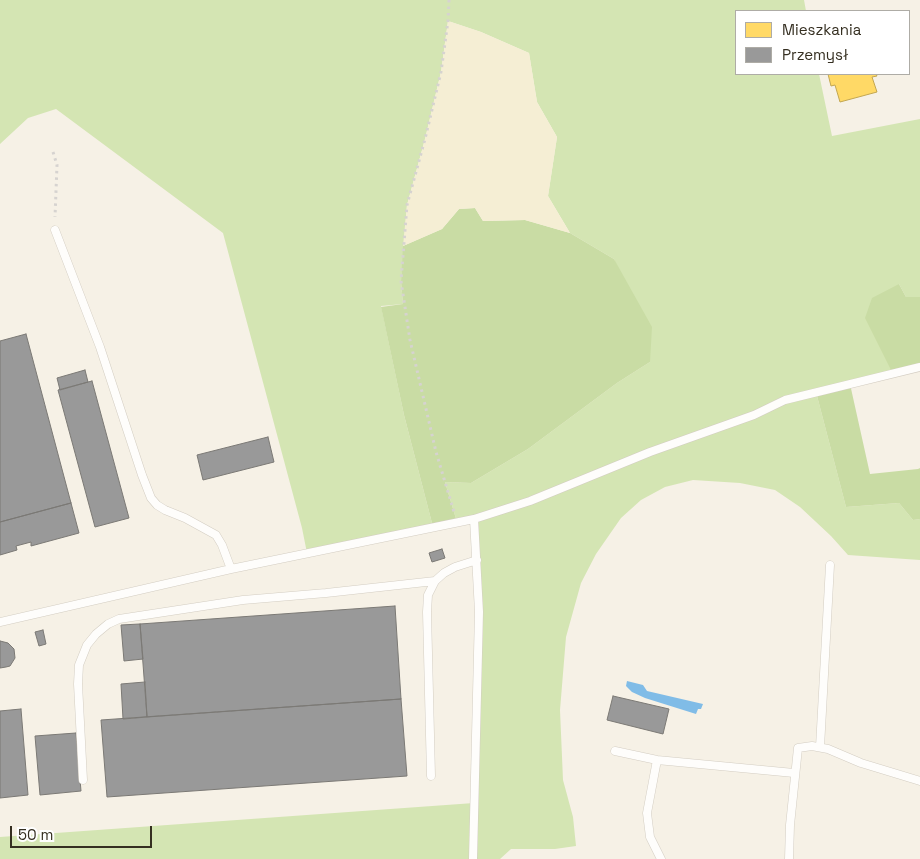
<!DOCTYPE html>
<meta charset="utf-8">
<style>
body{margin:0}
#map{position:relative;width:920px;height:859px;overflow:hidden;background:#f6f1e6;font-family:"Space Grotesk",sans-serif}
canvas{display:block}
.legend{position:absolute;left:735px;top:10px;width:175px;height:65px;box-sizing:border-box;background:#fff;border:1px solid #aeaca6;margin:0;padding:6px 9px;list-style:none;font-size:15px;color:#352f21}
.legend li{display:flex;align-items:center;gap:10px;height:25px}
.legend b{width:25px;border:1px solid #aeaca6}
.scale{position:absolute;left:10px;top:826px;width:142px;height:22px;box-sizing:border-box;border:2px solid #352f21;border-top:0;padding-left:6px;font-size:15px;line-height:18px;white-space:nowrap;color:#352f21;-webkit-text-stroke:4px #fff;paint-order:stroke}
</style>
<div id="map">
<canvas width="920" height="859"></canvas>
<ul class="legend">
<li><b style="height:14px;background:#ffd966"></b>Mieszkania</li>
<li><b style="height:14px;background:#999"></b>Przemysł</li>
</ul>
<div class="scale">50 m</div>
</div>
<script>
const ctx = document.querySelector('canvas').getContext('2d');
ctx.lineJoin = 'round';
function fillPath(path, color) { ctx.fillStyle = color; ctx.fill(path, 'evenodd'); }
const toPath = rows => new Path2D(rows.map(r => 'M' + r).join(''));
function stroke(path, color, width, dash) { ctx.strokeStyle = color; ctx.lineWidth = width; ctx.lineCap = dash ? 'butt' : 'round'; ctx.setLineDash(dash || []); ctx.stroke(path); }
fillPath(toPath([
 [0,0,804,0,806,11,736,11,736,74,819,74,832,136,920,119,920,297,906,297,899,284,893,374,816,392,846,507,899,503,913,520,920,519,920,560,848,555,831,536,800,507,775,490,740,483,693,480,665,487,641,500,621,518,596,554,581,583,566,637,560,710,563,780,573,817,576,846,555,849,511,849,500,859,0,859,0,837,474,803,479,612,474,519,457,522,445,482,471,483,528,449,617,383,650,362,614,259,570,233,548,196,557,137,537,102,529,53,481,32,448,21,441,72,425,139,407,205,401,281,403,304,381,306,404,415,433,527,307,553,302,528,223,233,56,109,28,118,0,144]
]), '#d4e5b3');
fillPath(toPath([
 [475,208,483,221,525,220,570,233,614,259,652,327,650,362,617,383,528,449,471,483,445,482,457,522,433,527,404,415,381,307,403,304,401,281,403,246,442,229,459,209],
 [899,284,906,297,920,297,920,367,893,374,865,318,872,298],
 [850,384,870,474,918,469,920,468,920,519,913,520,899,503,846,507,816,392]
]), '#c9dca4');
fillPath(toPath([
 [448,21,481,32,529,53,537,102,557,137,548,196,570,233,525,220,483,221,475,208,459,209,442,229,403,246,407,205,425,139,441,72]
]), '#f5eed4');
fillPath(toPath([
 [627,681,643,685,647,691,703,704,701,709,698,709,696,714,645,698,632,692,626,686]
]), '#80bce7');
const homes = toPath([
 [828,74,876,74,877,76,872,77,877,92,840,102,835,85,831,86,828,74]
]);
fillPath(homes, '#ffd966');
stroke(homes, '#c2a651', 1);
const industry = toPath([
 [26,334,71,503,0,522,0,341,26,334],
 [85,370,88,382,60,390,57,378,85,370],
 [92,381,129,518,95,527,58,390,92,381],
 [268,437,274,462,203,480,197,455,268,437],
 [71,503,79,533,31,546,31,542,16,546,17,550,0,555,0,522,71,503],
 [442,549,445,558,432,562,429,553,442,549],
 [395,606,401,699,147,717,140,624,395,606],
 [140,624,143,659,124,661,121,625,140,624],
 [43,630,46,644,39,646,35,632,43,630],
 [0,641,8,643,14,649,15,658,10,666,6,667,0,668,0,641],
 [145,682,147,717,123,719,121,684,145,682],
 [613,696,669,709,663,734,607,720,613,696],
 [401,699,407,776,107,797,101,720,401,699],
 [21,709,28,795,0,798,0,711,21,709],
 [76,733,81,791,40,795,35,736,76,733]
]);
fillPath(industry, '#999');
stroke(industry, '#7b7975', 1);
const service = toPath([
 [55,230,100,347,142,475,151,498,157,505,165,510,185,518,216,535,222,545,231,569],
 [474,519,530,501,650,452,754,415,785,400,920,367],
 [0,622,231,569,474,519,479,612,473,859],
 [820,747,830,565],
 [615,751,657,760,794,773],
 [657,760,647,813,650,837,661,859],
 [431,776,427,612,428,595,435,581,444,573,455,567,477,560],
 [83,780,78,684,79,665,87,645,96,634,108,624,119,619,243,600,326,593,435,581],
 [789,859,790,825,798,748,812,746,828,749,861,763,920,781]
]);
stroke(service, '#d3cdc2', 9);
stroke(toPath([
 [449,0,448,21,441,72,425,139,407,205,401,281,410,340,436,452,454,512],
 [53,152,57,165,55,217]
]), '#d6d3d0', 3, [2.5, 4]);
stroke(service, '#fefdfb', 8);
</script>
